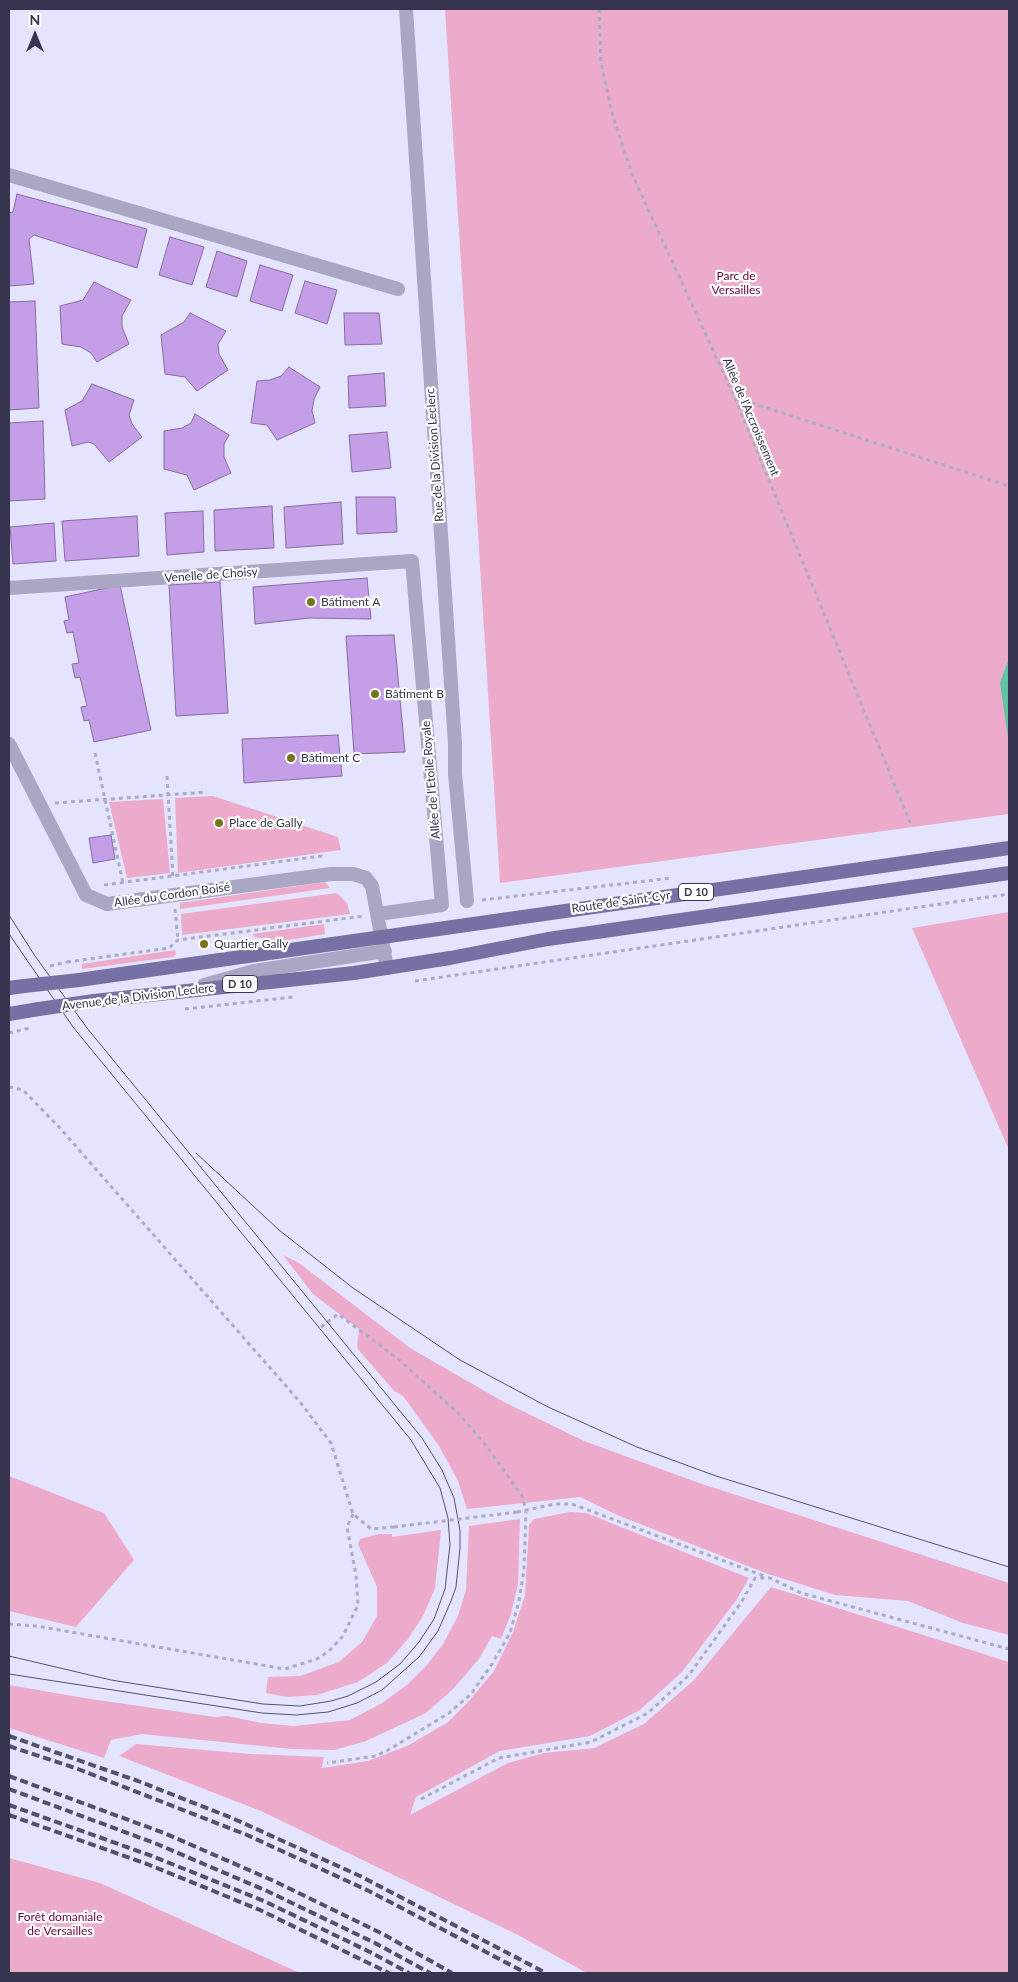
<!DOCTYPE html>
<meta charset="utf-8">
<style>
body{margin:0}
#map{position:relative;width:1018px;height:1982px;overflow:hidden;background:#e5e4ff;font-family:Lato,sans-serif}
canvas{display:block}
.frame{position:absolute;inset:0;border:10px solid #36344e;pointer-events:none}
.north{position:absolute;left:10px;top:10px;width:50px;height:50px;-webkit-text-stroke:4px #fff;paint-order:stroke;rotate:0deg;font-size:14px;font-weight:700;line-height:20px;text-align:center;color:#36344e}
.north::after{content:'';display:block;margin:auto;width:18px;height:22px;background:#36344e;clip-path:polygon(50% 0,100% 100%,50% 72%,0 100%)}
</style>
<div id="map">
<canvas width="1018" height="1982"></canvas>
<div class="frame"></div>
<div class="north">N</div>
</div>
<script>
const ctx = document.querySelector('canvas').getContext('2d');
ctx.lineJoin = 'round';
function fillPath(path, color) { ctx.fillStyle = color; ctx.fill(path, 'evenodd'); }
const toPath = rows => new Path2D(rows.map(r => 'M' + r).join(''));
function stroke(path, color, width, dash) { ctx.strokeStyle = color; ctx.lineWidth = width; ctx.lineCap = dash ? 'butt' : 'round'; ctx.setLineDash(dash || []); ctx.stroke(path); }
function label(font, color, halo, rows, align = 'center') {
  ctx.font = font + ' Lato,sans-serif'; ctx.lineWidth = 4.5; ctx.setLineDash([]); ctx.textBaseline = 'middle'; ctx.strokeStyle = halo; ctx.fillStyle = color; for (const [text, x, y, turn = 0] of rows) {
    ctx.save(); ctx.translate(x, y); ctx.rotate((+turn || 0) * Math.PI / 180); ctx.textAlign = isNaN(turn) ? turn : align; if (halo) ctx.strokeText(text, 0, 0); ctx.fillText(text, 0, 0); ctx.restore();
  }
}
fillPath(toPath([
 [445,9,1009,9,1009,814,500,883],
 [213,796,338,837,341,850,178,873,175,798],
 [163,799,170,873,127,878,109,802],
 [325,882,330,888,180,909,180,903],
 [337,893,347,903,350,914,182,935,181,914],
 [1009,912,1009,1150,912,928],
 [324,924,325,934,283,941,254,937,253,934],
 [175,950,176,954,173,957,82,969,82,964],
 [283,1255,299,1263,410,1348,504,1402,584,1441,699,1483,1009,1583,1009,1635,963,1623,908,1601,835,1595,768,1574,617,1515,580,1497,467,1509,458,1481,439,1446,403,1396,394,1391,357,1348,359,1329,313,1294],
 [9,1476,104,1513,134,1560,76,1627,9,1611],
 [570,1512,586,1513,749,1578,737,1599,682,1672,640,1710,590,1736,500,1751,416,1797,410,1815,508,1763,544,1753,594,1748,644,1724,695,1679,771,1587,1009,1662,1009,1973,587,1973,518,1935,261,1811,119,1756,136,1744,251,1754,324,1757,322,1768,368,1761,409,1745,448,1722,468,1702,494,1671,513,1632,525,1595,529,1525,534,1519],
 [520,1519,518,1584,511,1614,501,1639,492,1636,479,1659,453,1689,426,1713,366,1741,334,1750,292,1749,142,1734,111,1740,104,1758,9,1728,9,1685,84,1698,215,1717,228,1716,261,1723,294,1726,350,1720,382,1703,407,1685,426,1666,443,1644,458,1616,466,1590,469,1526],
 [441,1530,435,1588,424,1614,408,1639,387,1663,358,1682,317,1695,287,1697,266,1693,268,1677,300,1676,339,1662,362,1642,377,1616,377,1587,358,1544,360,1539,379,1534,392,1534,392,1537],
 [9,1858,100,1883,300,1973,9,1973]
]), '#ecabcb');
fillPath(toPath([
 [1009,658,1009,744,1000,683]
]), '#5fc4a1');
const building = toPath([
 [17,194,147,229,137,268,34,235,29,239,34,284,9,286,9,213,13,212,17,194],
 [170,237,204,247,192,285,159,275,170,237],
 [217,251,247,261,237,297,206,287,217,251],
 [260,265,293,275,282,311,250,301,260,265],
 [305,281,337,290,327,324,295,313,305,281],
 [94,282,131,300,122,316,122,327,129,344,97,362,91,353,81,347,62,344,60,306,83,300,94,282],
 [35,301,39,408,9,410,9,302,35,301],
 [190,313,226,331,218,344,219,354,228,370,197,391,185,377,165,374,161,335,184,322,190,313],
 [344,313,379,313,382,344,345,345,344,313],
 [289,367,320,387,314,399,312,411,315,423,277,440,267,425,251,423,257,381,270,380,281,376,289,367],
 [384,373,386,406,349,408,348,376,384,373],
 [92,384,134,400,129,415,132,424,142,437,109,462,94,444,88,442,72,446,65,410,82,401,92,384],
 [195,414,229,435,224,444,224,457,231,473,194,490,187,475,164,469,164,431,182,428,191,423,195,414],
 [43,421,45,499,9,501,9,423,43,421],
 [387,432,391,468,352,472,349,435,387,432],
 [356,497,395,497,397,532,357,534,356,497],
 [341,502,343,544,286,548,284,507,341,502],
 [272,506,274,548,215,551,214,510,272,506],
 [203,511,204,552,167,555,165,513,203,511],
 [137,516,139,556,65,561,62,521,137,516],
 [54,523,56,561,13,564,10,527,54,523],
 [367,578,371,619,310,618,255,624,253,587,367,578],
 [220,582,228,713,176,716,169,585,220,582],
 [120,585,151,730,94,742,89,720,84,721,81,707,87,706,80,677,75,678,72,664,79,663,73,632,67,633,64,621,69,620,65,597,120,585],
 [394,635,405,752,354,754,346,636,394,635],
 [338,735,342,776,244,783,242,739,338,735],
 [111,835,115,859,93,863,89,838,111,835]
]);
fillPath(building, '#c49ee7');
stroke(building, '#876aa2', 1);
stroke(toPath([
 [599,9,601,62,612,113,632,174,735,398,912,827],
 [736,398,1009,486],
 [95,753,123,883],
 [167,776,173,877],
 [55,803,207,792],
 [104,885,322,856,324,859],
 [482,900,672,878],
 [175,909,178,940],
 [67,962,169,948,178,940,364,916],
 [415,981,1009,894],
 [185,1009,293,997],
 [9,1033,30,1028],
 [9,1087,23,1090,59,1127,300,1402,331,1443,353,1514,371,1529,394,1527],
 [321,1327,338,1314,397,1358,459,1414,488,1448,522,1496,526,1510,524,1570,519,1601,510,1633,492,1664,471,1694,449,1713,390,1749,376,1756,327,1763],
 [517,1512,555,1504,572,1504,767,1577],
 [9,1624,36,1626,285,1669,317,1659,330,1650,343,1636,358,1605,356,1575,347,1527,353,1514],
 [421,1799,499,1758,591,1742,648,1713,689,1675,742,1601,755,1578,770,1578,801,1593,1009,1649]
]), '#acabc6', 3, [4, 4]);
stroke(toPath([
 [406,9,455,744,455,774,467,901],
 [9,175,398,289],
 [9,588,412,561,442,905,378,914],
 [9,744,86,895,107,904,331,874,353,874,366,878,372,886,387,968],
 [204,985,254,971,385,951]
]), '#a9a7c4', 14);
stroke(toPath([
 [79,980,1009,848],
 [9,988,24,986],
 [94,1001,354,973,450,958,548,939,1009,873],
 [9,1014,39,1009]
]), '#7671a4', 14);
stroke(toPath([
 [9,915,35,956,87,1028,422,1438,442,1470,454,1498,460,1530,460,1548,456,1587,451,1601,438,1631,419,1657,382,1690,357,1703,328,1712,296,1715,262,1713,9,1674],
 [9,934,73,1027,411,1440,440,1488,448,1518,450,1545,445,1589,434,1619,419,1642,400,1664,376,1682,348,1696,331,1701,300,1706,263,1704,111,1680,9,1656],
 [196,1153,279,1230,353,1288,460,1360,548,1407,637,1447,716,1476,1009,1567]
]), '#52516b', 1);
stroke(toPath([
 [9,1736,138,1781,232,1818,360,1876,546,1973],
 [9,1746,78,1769,247,1835,369,1891,526,1973],
 [9,1776,164,1833,274,1881,383,1934,452,1973],
 [9,1789,157,1844,267,1891,375,1943,430,1973],
 [9,1805,152,1856,264,1901,370,1952,409,1973],
 [9,1815,147,1864,260,1910,389,1973]
]), '#52516b', 4, [8, 4]);
stroke(toPath([
 [50,966,67,962],
 [394,1527,517,1512]
]), '#acabc6', 3, [4, 4]);
stroke(toPath([
 [24,986,79,980],
 [39,1009,94,1001]
]), '#7671a4', 14);
for (const [x, y, r, color] of [
 [311,602,5,"#777419"],
 [375,694,5,"#777419"],
 [291,758,5,"#777419"],
 [219,823,5,"#777419"],
 [204,944,5,"#777419"]
]) { const dot = new Path2D(); dot.arc(x, y, r, 0, 2 * Math.PI); ctx.fillStyle = color; ctx.fill(dot); stroke(dot, '#fff', 2); }
for (const [x, y, w] of [
 [696,892,35],
 [240,984,35]
]) { const box = new Path2D(); box.roundRect(x - w / 2, y - 8.5, w, 17, 4); ctx.fillStyle = '#fff'; ctx.fill(box); stroke(box, '#36344e', 1); }
label('bold 11px', '#36344e', null, [
 ["D 10",696,892],
 ["D 10",240,984]
]);
label('12px', '#660444', '#fff', [
 ["Parc de",736,276],
 ["Versailles",736,290],
 ["Forêt domaniale",60,1917],
 ["de Versailles",60,1931]
]);
label('12px', '#36344e', '#fff', [
 ["Allée de l'Accroissement",751,417,67],
 ["Rue de la Division Leclerc",435,455,-94],
 ["Venelle de Choisy",211,575,-4],
 ["Allée de l'Etoile Royale",431,780,-95],
 ["Allée du Cordon Boisé",172,895,-8],
 ["Route de Saint-Cyr",621,902,-8],
 ["Avenue de la Division Leclerc",138,997,-7]
]);
label('12px', '#36344e', '#fff', [
 ["Bâtiment A",321,602],
 ["Bâtiment B",385,694],
 ["Bâtiment C",301,758],
 ["Place de Gally",229,823],
 ["Quartier Gally",214,944]
], 'left');
</script>
